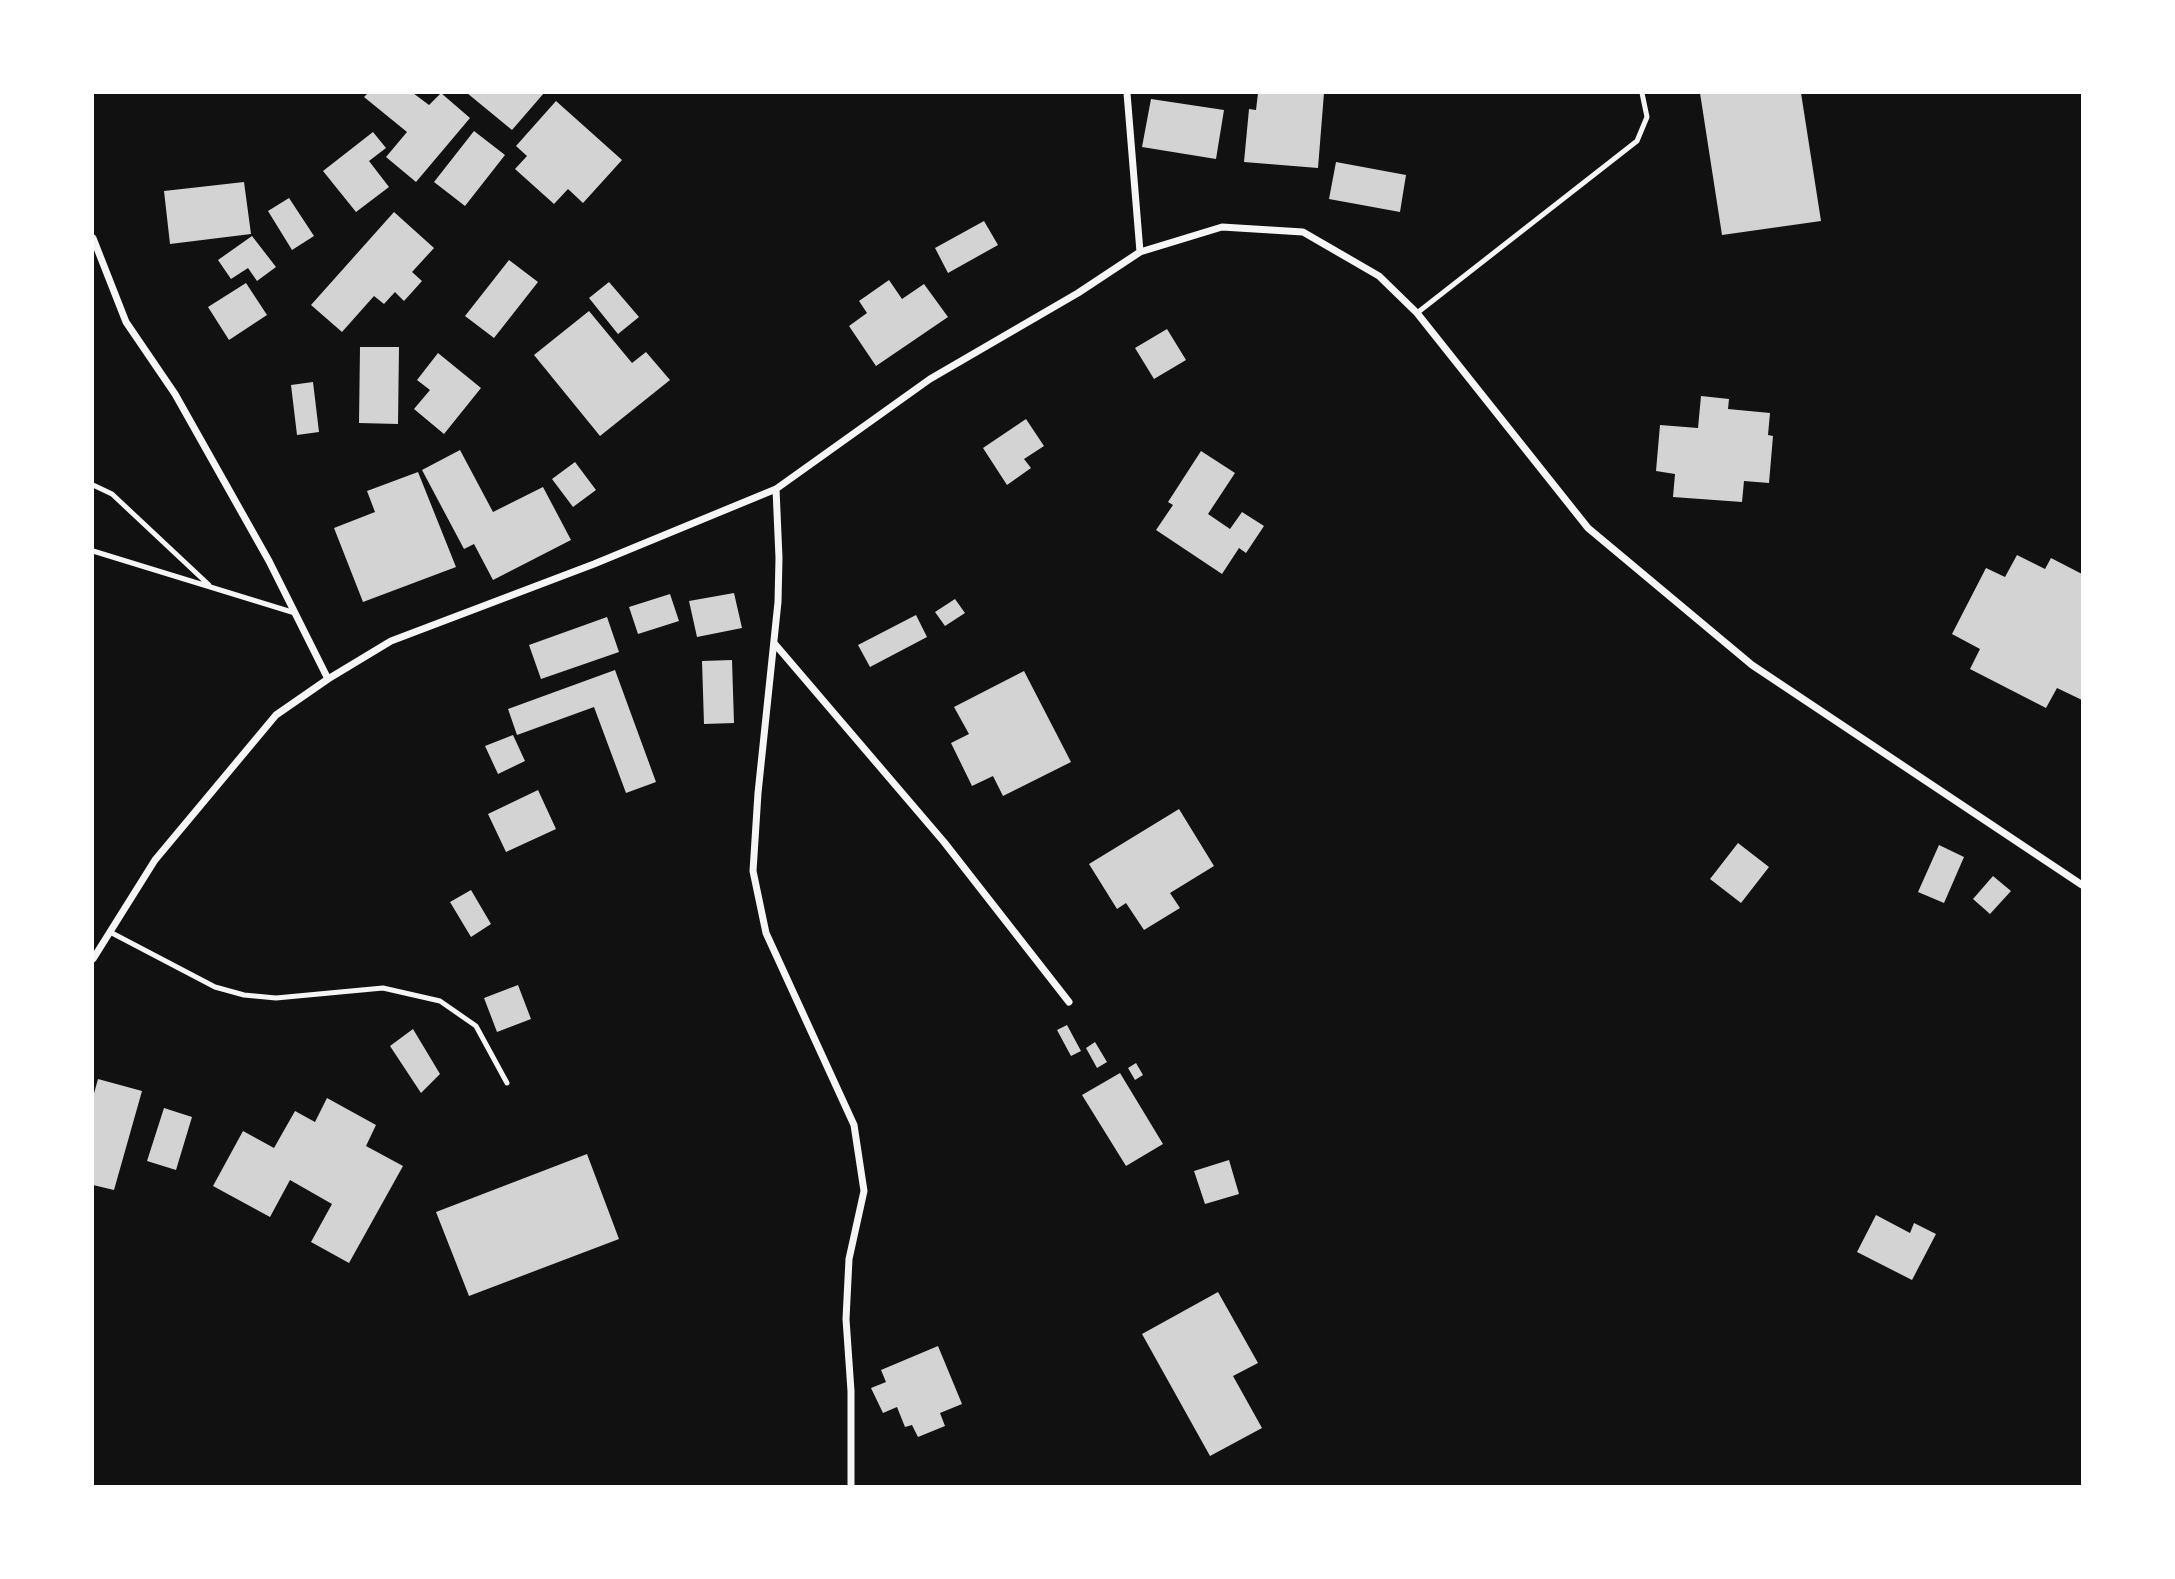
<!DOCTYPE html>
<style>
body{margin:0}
#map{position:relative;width:2175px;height:1579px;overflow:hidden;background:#111;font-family:Jost,sans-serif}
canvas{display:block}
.frame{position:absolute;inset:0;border:94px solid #fff;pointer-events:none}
</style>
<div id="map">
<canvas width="2175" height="1579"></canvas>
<div class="frame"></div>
</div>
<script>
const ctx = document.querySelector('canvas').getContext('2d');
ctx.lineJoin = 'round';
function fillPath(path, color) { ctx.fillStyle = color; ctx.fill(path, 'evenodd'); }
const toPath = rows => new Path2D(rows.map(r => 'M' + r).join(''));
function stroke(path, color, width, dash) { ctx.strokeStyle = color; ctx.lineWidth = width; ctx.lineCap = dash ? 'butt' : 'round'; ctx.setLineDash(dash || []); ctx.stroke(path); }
fillPath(toPath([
 [368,93,413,93,429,105,441,93,470,118,416,182,386,157,407,132,364,97],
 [467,93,544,93,512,130],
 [1258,93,1324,93,1318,168,1244,162,1249,109,1256,110],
 [1700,93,1801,93,1821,221,1722,235],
 [1151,99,1224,110,1216,159,1142,147],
 [556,101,622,160,583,203,568,189,554,204,515,169,527,156,516,146],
 [474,131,505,155,465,206,434,182],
 [373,132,386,148,369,161,389,187,356,212,323,171],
 [1336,162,1406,175,1400,212,1329,199],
 [244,182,251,234,170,244,164,191],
 [289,198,314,236,292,250,268,211],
 [394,212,434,248,412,272,422,281,404,301,395,292,384,304,374,296,342,332,311,305],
 [984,221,998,245,948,273,935,248],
 [252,236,276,267,257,281,248,268,231,279,218,260],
 [509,260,538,282,494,338,465,316],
 [889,280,902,299,924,284,948,317,876,366,849,326,867,313,859,301],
 [609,282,639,317,618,334,589,298],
 [246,283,267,315,229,340,208,307],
 [589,311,632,363,646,352,670,380,600,436,534,355],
 [1167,329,1186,360,1154,379,1135,348],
 [360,347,399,347,398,424,359,423],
 [438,353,481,388,444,434,414,409,430,390,417,380],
 [313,382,319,432,297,435,291,385],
 [1701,396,1729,399,1728,409,1770,413,1768,435,1773,436,1769,483,1744,481,1742,502,1673,497,1675,474,1656,471,1660,425,1698,428],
 [1026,419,1044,446,1024,459,1031,468,1007,485,983,448],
 [460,450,493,512,543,487,571,540,493,580,474,544,464,549,422,470],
 [1201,451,1235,473,1208,514,1230,529,1242,512,1264,526,1246,553,1239,548,1222,574,1156,530,1173,505,1168,502],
 [575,462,596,490,573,507,552,479],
 [418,472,456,567,363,602,334,528,375,512,367,491],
 [2017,555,2045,569,2051,558,2082,574,2082,700,2057,688,2046,708,1970,669,1980,649,1952,634,1986,568,2005,577],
 [734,593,742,628,697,637,689,601],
 [670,594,679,621,638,634,629,607],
 [955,599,965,613,945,626,935,612],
 [916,615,927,637,870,667,858,645],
 [607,617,619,652,541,679,529,645],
 [732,660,734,723,704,724,702,661],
 [615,670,656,782,626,793,594,707,517,735,508,709],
 [1024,671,1071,762,1003,796,993,776,972,786,951,743,969,734,954,707],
 [513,735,525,761,498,774,485,746],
 [538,790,556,829,506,852,488,814],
 [1179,809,1214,866,1170,893,1180,908,1144,930,1126,903,1117,909,1089,864],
 [1738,843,1769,867,1741,903,1710,879],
 [1939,845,1964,857,1944,903,1918,892],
 [1993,876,2011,891,1990,914,1973,899],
 [471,890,491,924,471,937,450,902],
 [518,985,531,1019,497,1032,484,998],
 [1067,1025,1081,1051,1071,1056,1057,1030],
 [413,1029,440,1074,421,1093,390,1046],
 [1095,1042,1107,1062,1097,1068,1086,1048],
 [1136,1063,1143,1075,1135,1080,1128,1068],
 [1120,1073,1163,1144,1126,1166,1082,1095],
 [98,1079,142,1091,114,1190,93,1185,93,1097],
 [327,1098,376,1125,366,1146,403,1166,349,1263,311,1242,332,1204,290,1180,270,1217,213,1186,243,1131,274,1148,295,1111,315,1122],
 [164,1108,192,1117,176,1170,147,1161],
 [587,1154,619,1239,469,1296,436,1212],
 [1229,1160,1239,1194,1205,1204,1194,1171],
 [1876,1215,1910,1233,1914,1223,1936,1234,1912,1280,1857,1252],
 [1218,1292,1258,1363,1233,1376,1262,1428,1210,1456,1142,1334],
 [938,1346,962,1404,940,1413,945,1426,918,1437,912,1425,905,1427,897,1407,883,1413,871,1388,886,1382,881,1370]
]), '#d3d3d3');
stroke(toPath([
 [1417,313,1637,141,1647,117,1642,93],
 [93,485,112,494,209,585],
 [93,551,295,613],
 [110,932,215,987,244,995,276,998,383,988,440,1001,476,1026,507,1083]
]), '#f5f5f5', 5);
stroke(toPath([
 [1127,93,1140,252],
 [93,238,126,322,175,394,269,561,328,679],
 [776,489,779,558,778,602,758,793,753,871,766,933,854,1125,864,1191,849,1259,846,1319,851,1391,851,1486],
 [774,643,944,842,1069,1002],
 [93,959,155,860,276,715,328,679,391,641,594,564,776,489,930,379,1078,293,1140,252,1222,227,1303,232,1379,276,1417,313,1588,528,1752,665,2082,885]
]), '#f5f5f5', 7);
</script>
